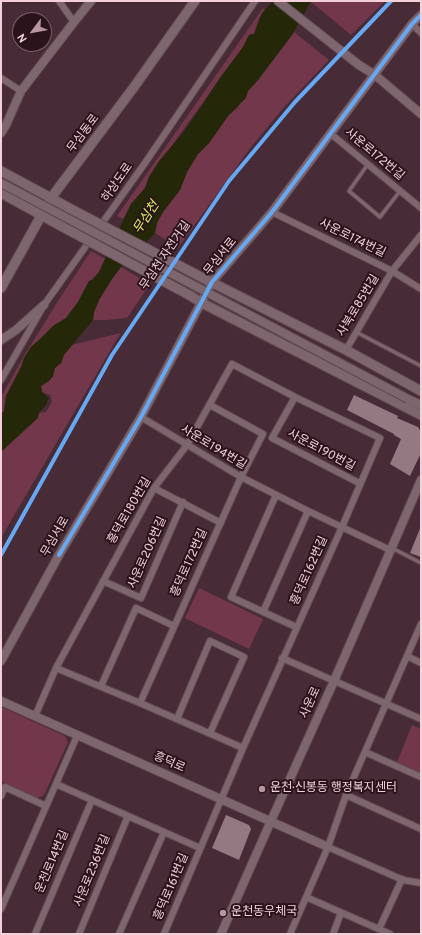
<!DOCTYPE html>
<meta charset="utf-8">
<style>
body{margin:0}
#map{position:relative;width:422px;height:935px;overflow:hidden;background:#472b36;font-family:Overpass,sans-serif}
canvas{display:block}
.frame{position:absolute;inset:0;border:2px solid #f3d0da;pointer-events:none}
.north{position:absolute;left:12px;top:12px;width:40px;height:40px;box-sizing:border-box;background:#2a131b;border:1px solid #7a5f67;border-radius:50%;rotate:238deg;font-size:11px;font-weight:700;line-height:16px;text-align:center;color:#f3d0da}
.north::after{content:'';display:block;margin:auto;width:14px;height:18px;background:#b796a1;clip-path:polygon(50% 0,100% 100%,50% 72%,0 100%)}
</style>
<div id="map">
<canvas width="422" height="935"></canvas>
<div class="frame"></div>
<div class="north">N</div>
</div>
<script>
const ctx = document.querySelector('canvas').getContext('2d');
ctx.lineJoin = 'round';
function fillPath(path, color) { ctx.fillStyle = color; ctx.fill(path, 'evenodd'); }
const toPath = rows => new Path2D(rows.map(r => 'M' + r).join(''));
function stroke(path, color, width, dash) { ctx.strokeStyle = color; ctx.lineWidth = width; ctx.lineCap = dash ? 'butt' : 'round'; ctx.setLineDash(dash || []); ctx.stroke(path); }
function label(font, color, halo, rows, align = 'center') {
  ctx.font = font + ' Overpass,"Noto Sans KR",sans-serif'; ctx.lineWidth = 4; ctx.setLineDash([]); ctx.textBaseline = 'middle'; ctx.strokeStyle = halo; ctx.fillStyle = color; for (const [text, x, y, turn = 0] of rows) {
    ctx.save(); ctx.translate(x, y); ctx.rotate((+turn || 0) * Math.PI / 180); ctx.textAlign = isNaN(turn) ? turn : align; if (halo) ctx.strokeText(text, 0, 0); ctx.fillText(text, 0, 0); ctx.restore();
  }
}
fillPath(toPath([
 [310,1,385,1,351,35],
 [263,8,265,10,259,18,254,34,249,35,243,47,149,177,145,188,131,204,123,219,117,216],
 [294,32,329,60,285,106,251,147,178,248,155,233,157,223,163,212,180,190,187,172,198,154,209,143,228,116,237,108,248,91,258,80],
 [91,251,105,259,99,272,92,280,89,281,78,302,66,318,53,326,40,339,31,347,24,358,21,367,6,396,4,411,1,414,1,397,24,356,58,301],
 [121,267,150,284,127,318,106,320,93,320,94,312,99,300,112,279],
 [121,333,114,344,1,538,1,452,39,413,46,412,52,402,50,395,42,392,41,386,49,381,53,376,55,368,61,363,63,355,71,345],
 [199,588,263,619,249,649,185,618],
 [1,707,65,736,68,742,44,795,37,798,1,781],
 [412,725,421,729,421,773,397,762]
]), '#73374c');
fillPath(toPath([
 [273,1,311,1,292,35,258,80,248,91,246,98,228,116,209,143,198,154,187,172,180,190,163,212,157,223,155,233,121,267,112,279,99,300,94,312,93,320,64,355,61,363,55,368,53,376,49,381,41,386,42,392,50,399,48,399,46,405,39,413,38,418,1,452,1,414,4,411,6,396,21,367,24,358,31,347,40,339,53,326,66,318,78,302,89,281,92,280,99,272,131,204,145,188,149,177,159,161,182,134,201,107,219,79,243,47,249,35,254,34,262,13]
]), '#242808');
fillPath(toPath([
 [354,395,398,416,397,418,418,427,421,432,421,453,410,476,390,464,401,439,394,435,394,434,347,410],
 [421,526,421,557,410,553],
 [226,815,249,825,251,829,239,860,212,848]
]), '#927982');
const service = toPath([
 [368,164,349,191,380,217,400,191],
 [356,332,421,366],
 [392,548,421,563]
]);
const minor = toPath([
 [59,1,74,22],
 [412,24,421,33],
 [1,78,21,91],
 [331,134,421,208],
 [272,212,392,271,421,289],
 [346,350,392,271,421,235],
 [1,380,44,305,145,163,255,1],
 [295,397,272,438,359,483],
 [141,417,241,477,308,511,390,550],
 [154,488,221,523],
 [276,495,231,597,296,627],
 [103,581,141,598,183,502],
 [263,612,308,511],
 [407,656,421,663],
 [282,658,421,719],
 [56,668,140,703,243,748],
 [101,686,136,608,174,626],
 [140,703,241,477,263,434,210,405],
 [35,716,56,668,154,488,187,445,232,364,295,397,380,438,342,527,243,748,164,934],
 [177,719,210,641,244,657,210,733],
 [365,752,421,777],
 [56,784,200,848],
 [346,795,421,829],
 [1,796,5,787,46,806],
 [328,847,403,880,421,883],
 [306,897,390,934],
 [1,909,77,736],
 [379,929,402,879],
 [35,934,92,800],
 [79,934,128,816],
 [119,934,164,832],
 [290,934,328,847,346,795,421,624],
 [333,934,341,913]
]);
const tertiary = toPath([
 [278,1,359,65,375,75,421,114],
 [1,133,6,125,21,91,74,22,91,1],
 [1,340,16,330,44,305],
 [408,399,421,405],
 [1,661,59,555,141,417,212,282,272,212,412,24,421,15],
 [1,701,328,847],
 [221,934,271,821,334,681,421,480]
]);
const secondary = toPath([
 [1,171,51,198,69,208],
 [1,193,61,226],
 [203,278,346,350,421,391],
 [1,288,51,198,134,87,195,1],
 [191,296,202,303,421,415]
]);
stroke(service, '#634953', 5);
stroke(minor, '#634953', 8);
stroke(tertiary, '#634953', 10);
stroke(secondary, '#634953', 11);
stroke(service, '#7e666e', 3);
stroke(minor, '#7e666e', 6);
stroke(tertiary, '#7e666e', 8);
stroke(secondary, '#7e666e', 9);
const tertiaryBridge = toPath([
 [1,183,408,399]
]);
const secondaryBridge = toPath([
 [69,208,203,278],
 [61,226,191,296]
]);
stroke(tertiaryBridge, '#634953', 10, []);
stroke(secondaryBridge, '#634953', 11, []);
stroke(tertiaryBridge, '#7e666e', 8);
stroke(secondaryBridge, '#7e666e', 9);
stroke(toPath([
 [1,555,112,355,229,181,295,102,391,1],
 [59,555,141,417,212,282,272,212,412,24,421,15]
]), '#66a8f1', 4);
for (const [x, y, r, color] of [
 [262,789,4,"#b796a1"],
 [223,913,4,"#b796a1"]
]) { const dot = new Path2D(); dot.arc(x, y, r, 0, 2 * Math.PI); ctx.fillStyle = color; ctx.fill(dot); stroke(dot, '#2a131b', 1.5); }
label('12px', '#f3d0da', '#2a131b', [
 ["무심동로",84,134,-53],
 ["사운로172번길",374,155,40],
 ["하상도로",118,183,-55],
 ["사운로174번길",352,239,26],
 ["무심천 자전거길",166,256,-56],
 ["무심서로",221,257,-51],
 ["사북로85번길",359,306,-59],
 ["사운로194번길",213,448,31],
 ["사운로190번길",321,451,28],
 ["흥덕로180번길",130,511,-60],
 ["무심서로",56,537,-60],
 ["사운로206번길",148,553,-66],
 ["흥덕로172번길",190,563,-66],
 ["흥덕로162번길",310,571,-66],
 ["사운로",311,703,-65],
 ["흥덕로",169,763,24],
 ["운천로14번길",53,862,-67],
 ["사운로236번길",93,871,-68],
 ["흥덕로161번길",172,887,-67]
]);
label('12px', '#f3d0da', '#2a131b', [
 ["운천·신봉동 행정복지센터",270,789],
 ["운천동우체국",231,913]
], 'left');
label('italic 13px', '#d5f25f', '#2a131b', [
 ["무심천",147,218,-57]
]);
</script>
